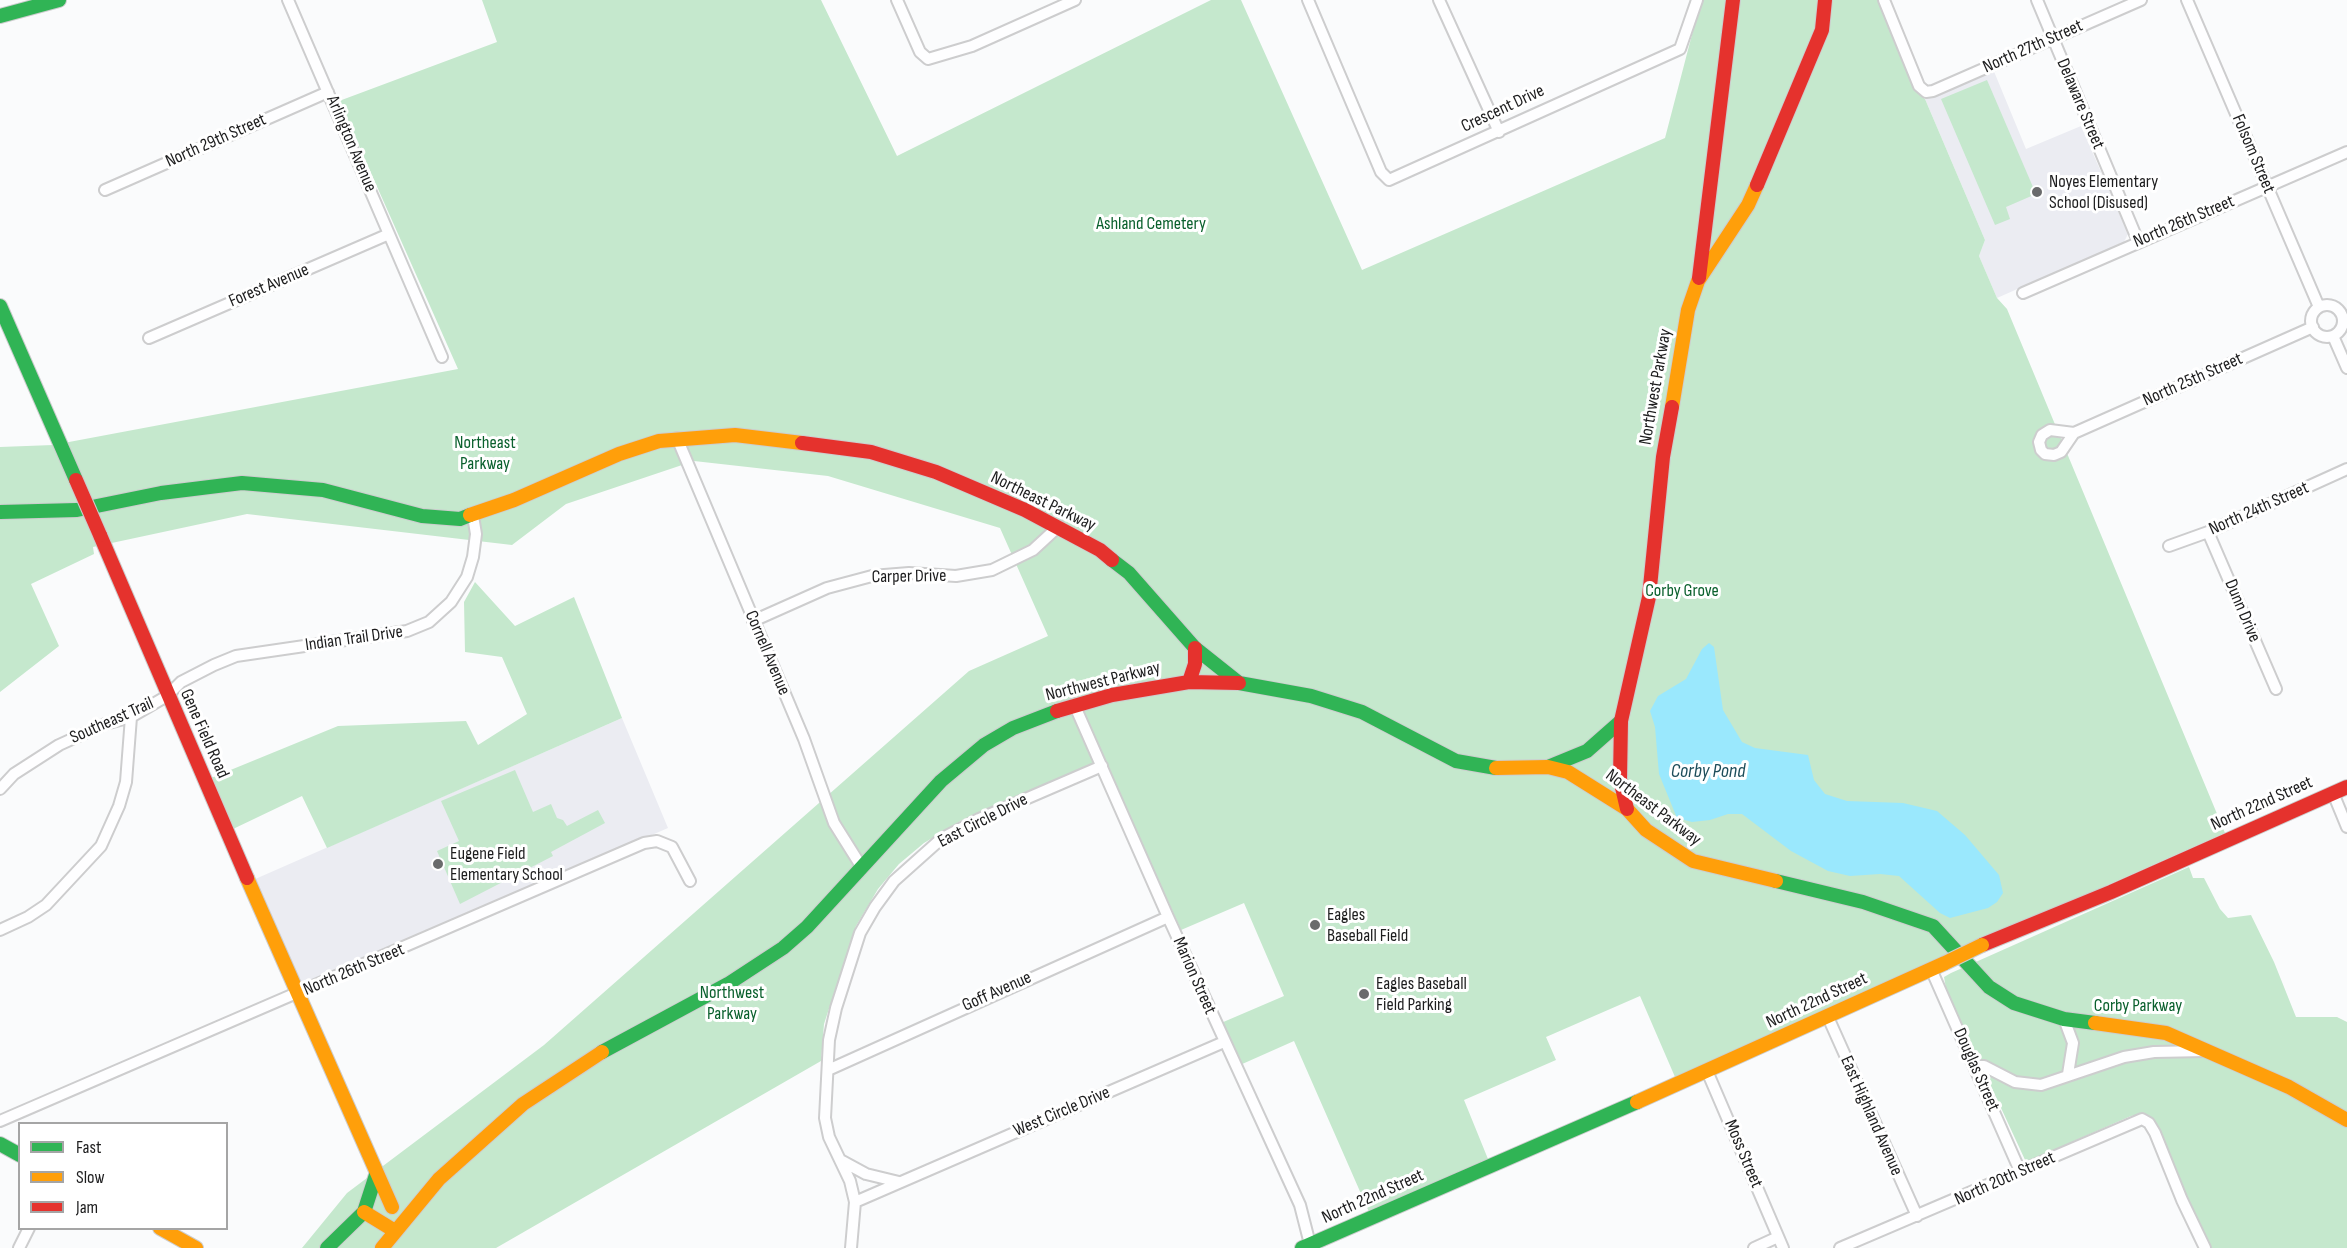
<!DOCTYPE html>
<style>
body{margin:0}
#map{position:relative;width:2347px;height:1248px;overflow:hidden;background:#fafbfc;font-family:"Sofia Sans Condensed",sans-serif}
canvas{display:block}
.legend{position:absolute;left:18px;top:1122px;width:210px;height:108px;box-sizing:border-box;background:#fff;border:2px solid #a5a5a5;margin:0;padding:8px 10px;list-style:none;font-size:18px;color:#1d1d1e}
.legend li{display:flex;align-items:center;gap:12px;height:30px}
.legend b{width:30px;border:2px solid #a5a5a5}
</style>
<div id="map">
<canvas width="2347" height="1248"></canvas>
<ul class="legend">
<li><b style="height:8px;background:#30b455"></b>Fast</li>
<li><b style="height:8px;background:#ff9f0a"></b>Slow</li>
<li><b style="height:8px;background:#e5322d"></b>Jam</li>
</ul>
</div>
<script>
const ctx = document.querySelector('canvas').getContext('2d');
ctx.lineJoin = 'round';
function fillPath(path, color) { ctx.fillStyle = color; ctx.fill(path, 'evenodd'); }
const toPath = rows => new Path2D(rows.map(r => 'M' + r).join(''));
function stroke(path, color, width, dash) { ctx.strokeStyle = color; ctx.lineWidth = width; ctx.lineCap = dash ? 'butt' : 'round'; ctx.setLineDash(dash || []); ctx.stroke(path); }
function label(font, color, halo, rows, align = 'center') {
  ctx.font = font + ' "Sofia Sans Condensed",sans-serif'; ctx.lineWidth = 6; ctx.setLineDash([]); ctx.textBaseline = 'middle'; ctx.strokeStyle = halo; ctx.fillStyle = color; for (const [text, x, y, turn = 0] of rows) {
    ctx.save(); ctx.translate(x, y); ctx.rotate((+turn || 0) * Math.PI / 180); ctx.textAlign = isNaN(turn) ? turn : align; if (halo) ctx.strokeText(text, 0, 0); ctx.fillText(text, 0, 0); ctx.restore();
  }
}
fillPath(toPath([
 [1993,69,2026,149,2081,126,2128,234,2124,242,1997,298,1979,256,1985,240,1925,99],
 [622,718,668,828,306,985,301,984,253,880]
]), '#ebecf2');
fillPath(toPath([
 [482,0,821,0,897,156,1211,0,1241,0,1362,270,1665,138,1701,0,1879,0,1919,94,1925,99,1985,240,1979,256,1997,298,2007,309,2225,833,1675,1077,1640,996,1546,1037,1556,1060,1464,1100,1488,1159,1369,1212,1294,1041,1240,1065,1221,1023,1284,996,1244,903,1181,930,1104,759,962,820,924,843,899,864,878,889,856,926,824,1024,821,1061,496,1248,302,1248,347,1193,544,1045,969,671,1048,636,1000,528,828,476,694,461,566,504,512,545,247,514,93,547,94,554,31,584,59,646,0,692,0,447,53,445,458,369,339,101,497,42],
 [1987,80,2036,194,2006,207,2010,219,1995,225,1941,99],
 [475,582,515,626,574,597,622,718,327,848,302,796,233,829,211,778,338,726,466,721,478,745,527,714,502,657,465,652,464,602],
 [515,770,533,812,551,804,557,818,563,820,567,826,598,810,605,823,551,852,553,856,460,904,437,851,459,841,441,801],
 [2189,867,2193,878,2204,878,2220,909,2228,918,2251,915,2274,962,2296,1017,2337,1017,2347,1022,2347,1248,2211,1248,2183,1191,2157,1125,2151,1117,2143,1114,2131,1116,2026,1162,1946,989,1944,977,1951,973]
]), '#c5e8cd');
fillPath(toPath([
 [1709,643,1714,647,1723,710,1742,742,1755,748,1808,755,1814,780,1825,794,1847,801,1903,803,1937,811,1965,835,1999,875,2003,893,1997,902,1988,908,1950,918,1940,913,1899,876,1880,874,1850,876,1828,871,1791,851,1742,814,1728,814,1710,820,1692,822,1677,818,1659,774,1655,727,1650,711,1658,696,1686,679,1702,649]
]), '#9ae8fd');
const street = toPath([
 [288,0,442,357],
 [897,0,920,52,928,59,972,46,1075,0],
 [1308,0,1381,172,1389,180,1680,49,1697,0],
 [1439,0,1499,132],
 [1884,0,1919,86,1926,92,1933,91,2141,0],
 [2037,0,2138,241],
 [2187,0,2319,307],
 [105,190,328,92],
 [2023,293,2347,152],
 '2311 321a16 16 0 1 1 32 0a16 16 0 1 1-32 0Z',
 [2333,336,2347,368],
 [149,338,389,234],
 [2074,433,2050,430,2042,435,2039,442,2041,450,2045,454,2054,455,2061,452,2074,433,2313,327],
 [677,438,804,739,834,823,861,866],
 [2208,532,2276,689],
 [2169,546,2208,532,2347,469],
 [753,621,827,588,872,576,909,573,956,576,992,570,1033,550,1059,526],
 [1074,704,1168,917,1300,1205,1311,1248],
 [0,789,14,774,59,745,105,724,131,717,167,696,181,682,214,665,236,656,407,631,429,622,451,602,467,577,473,557,476,534,473,516],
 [2333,793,2347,827],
 [0,930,28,917,46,905,101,846,119,806,126,782,131,717],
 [1931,969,2020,1171],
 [1827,1015,1917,1216],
 [2064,1019,2073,1043,2068,1074],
 [1974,1066,1984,1066,2015,1082,2041,1085,2124,1057,2154,1052,2206,1051],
 [828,1070,1168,917],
 [1707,1071,1783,1248],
 [0,1121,644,843,657,841,672,847,690,881],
 [842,1161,866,1174,899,1182],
 [855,1202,1224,1042],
 [19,1248,29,1228],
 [851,1248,855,1202,850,1181,829,1137,825,1118,829,1040,836,1008,860,933,875,907,894,881,941,839,979,819,1102,766],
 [1754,1248,1778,1237],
 [1840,1248,2142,1119,2149,1123,2155,1133,2182,1200,2205,1248]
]);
const fast = toPath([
 [0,16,59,0],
 [0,306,76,480],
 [0,512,77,510,161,493,242,483,323,490,422,516,460,519,470,515],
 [1112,560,1129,573,1195,648,1239,683,1311,696,1362,712,1456,761,1496,768],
 [1548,767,1587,751,1621,721],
 [1776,881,1863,902,1933,926,1989,987,2014,1003,2064,1019,2095,1023],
 [602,1052,728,984,783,948,807,927,941,781,984,745,1013,728,1057,711],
 [0,1144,20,1155],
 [327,1248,364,1212,376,1175],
 [1302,1248,1637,1102]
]);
const slow = toPath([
 [1672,407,1688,310,1698,281,1748,205,1757,185],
 [470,515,514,500,619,454,659,441,735,435,802,443],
 [1496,768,1548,767,1568,772,1627,809,1646,830,1693,861,1776,881],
 [247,878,392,1207],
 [2095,1023,2166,1033,2289,1087,2347,1120],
 [1637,1102,1945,963],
 [364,1212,395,1231],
 [160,1228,196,1248],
 [382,1248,439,1179,523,1104,602,1052]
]);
const jam = toPath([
 [1757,185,1822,30,1825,0],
 [1699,278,1733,0],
 [802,443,871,452,936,472,1025,510,1100,550,1112,560],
 [100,535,247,878],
 [1189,682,1195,664,1195,648],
 [1057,711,1112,695,1189,682,1239,683],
 [1627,809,1620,779,1621,721,1649,597,1663,457,1672,407],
 [1982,945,2111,892,2347,787]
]);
stroke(street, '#cdcdce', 14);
stroke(fast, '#cdcdce', 16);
stroke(slow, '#cdcdce', 16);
stroke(jam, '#cdcdce', 16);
stroke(street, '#fefeff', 10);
stroke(fast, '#30b455', 14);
stroke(slow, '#ff9f0a', 14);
stroke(jam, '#e5322d', 14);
const slowBridge = toPath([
 [1945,963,1982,945]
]);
const jamBridge = toPath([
 [76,480,100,535]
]);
stroke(slowBridge, '#cdcdce', 16, []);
stroke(jamBridge, '#cdcdce', 16, []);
stroke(slowBridge, '#ff9f0a', 14);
stroke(jamBridge, '#e5322d', 14);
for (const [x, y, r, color] of [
 [2037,192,6,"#6a6b6c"],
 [438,864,6,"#6a6b6c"],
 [1315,925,6,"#6a6b6c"],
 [1364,994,6,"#6a6b6c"]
]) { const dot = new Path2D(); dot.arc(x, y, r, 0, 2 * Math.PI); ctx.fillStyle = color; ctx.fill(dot); stroke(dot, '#fff', 2); }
label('18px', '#1d1d1e', '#fff', [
 ["North 27th Street",2033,47,-24],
 ["Delaware Street",2080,104,67],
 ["Crescent Drive",1503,109,-25],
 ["North 29th Street",216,141,-24],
 ["Arlington Avenue",351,144,67],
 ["Folsom Street",2253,154,67],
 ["North 26th Street",2184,222,-23],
 ["Forest Avenue",269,286,-23],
 ["North 25th Street",2193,380,-24],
 ["Northwest Parkway",1656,387,-80],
 ["Northeast Parkway",1043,502,26],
 ["North 24th Street",2259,509,-24],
 ["Carper Drive",909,577,-1],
 ["Dunn Drive",2242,611,67],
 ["Indian Trail Drive",354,639,-8],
 ["Cornell Avenue",767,653,67],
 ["Northwest Parkway",1103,682,-14],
 ["Southeast Trail",112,721,-24],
 ["Gene Field Road",204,734,66],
 ["North 22nd Street",2262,804,-24],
 ["Northeast Parkway",1653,808,37],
 ["East Circle Drive",983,821,-27],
 ["North 26th Street",354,970,-23],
 ["Marion Street",1194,976,66],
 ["Goff Avenue",997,992,-24],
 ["North 22nd Street",1817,1001,-25],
 ["Douglas Street",1976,1070,66],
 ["West Circle Drive",1062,1112,-23],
 ["East Highland Avenue",1871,1116,66],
 ["Moss Street",1743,1154,67],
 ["North 20th Street",2005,1179,-24],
 ["North 22nd Street",1373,1197,-24]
]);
label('18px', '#1d1d1e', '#fff', [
 ["Noyes Elementary",2049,182],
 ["School (Disused)",2049,203],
 ["Eugene Field",450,854],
 ["Elementary School",450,875],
 ["Eagles",1327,915],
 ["Baseball Field",1327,936],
 ["Eagles Baseball",1376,984],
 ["Field Parking",1376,1005]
], 'left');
label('18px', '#0a602d', '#fff', [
 ["Ashland Cemetery",1151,224],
 ["Northeast",485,443],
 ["Parkway",485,464],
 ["Corby Grove",1682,591],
 ["Northwest",732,993],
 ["Parkway",732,1014],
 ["Corby Parkway",2138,1006]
]);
label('italic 20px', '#1d4d5a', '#fff', [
 ["Corby Pond",1708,772]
]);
</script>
